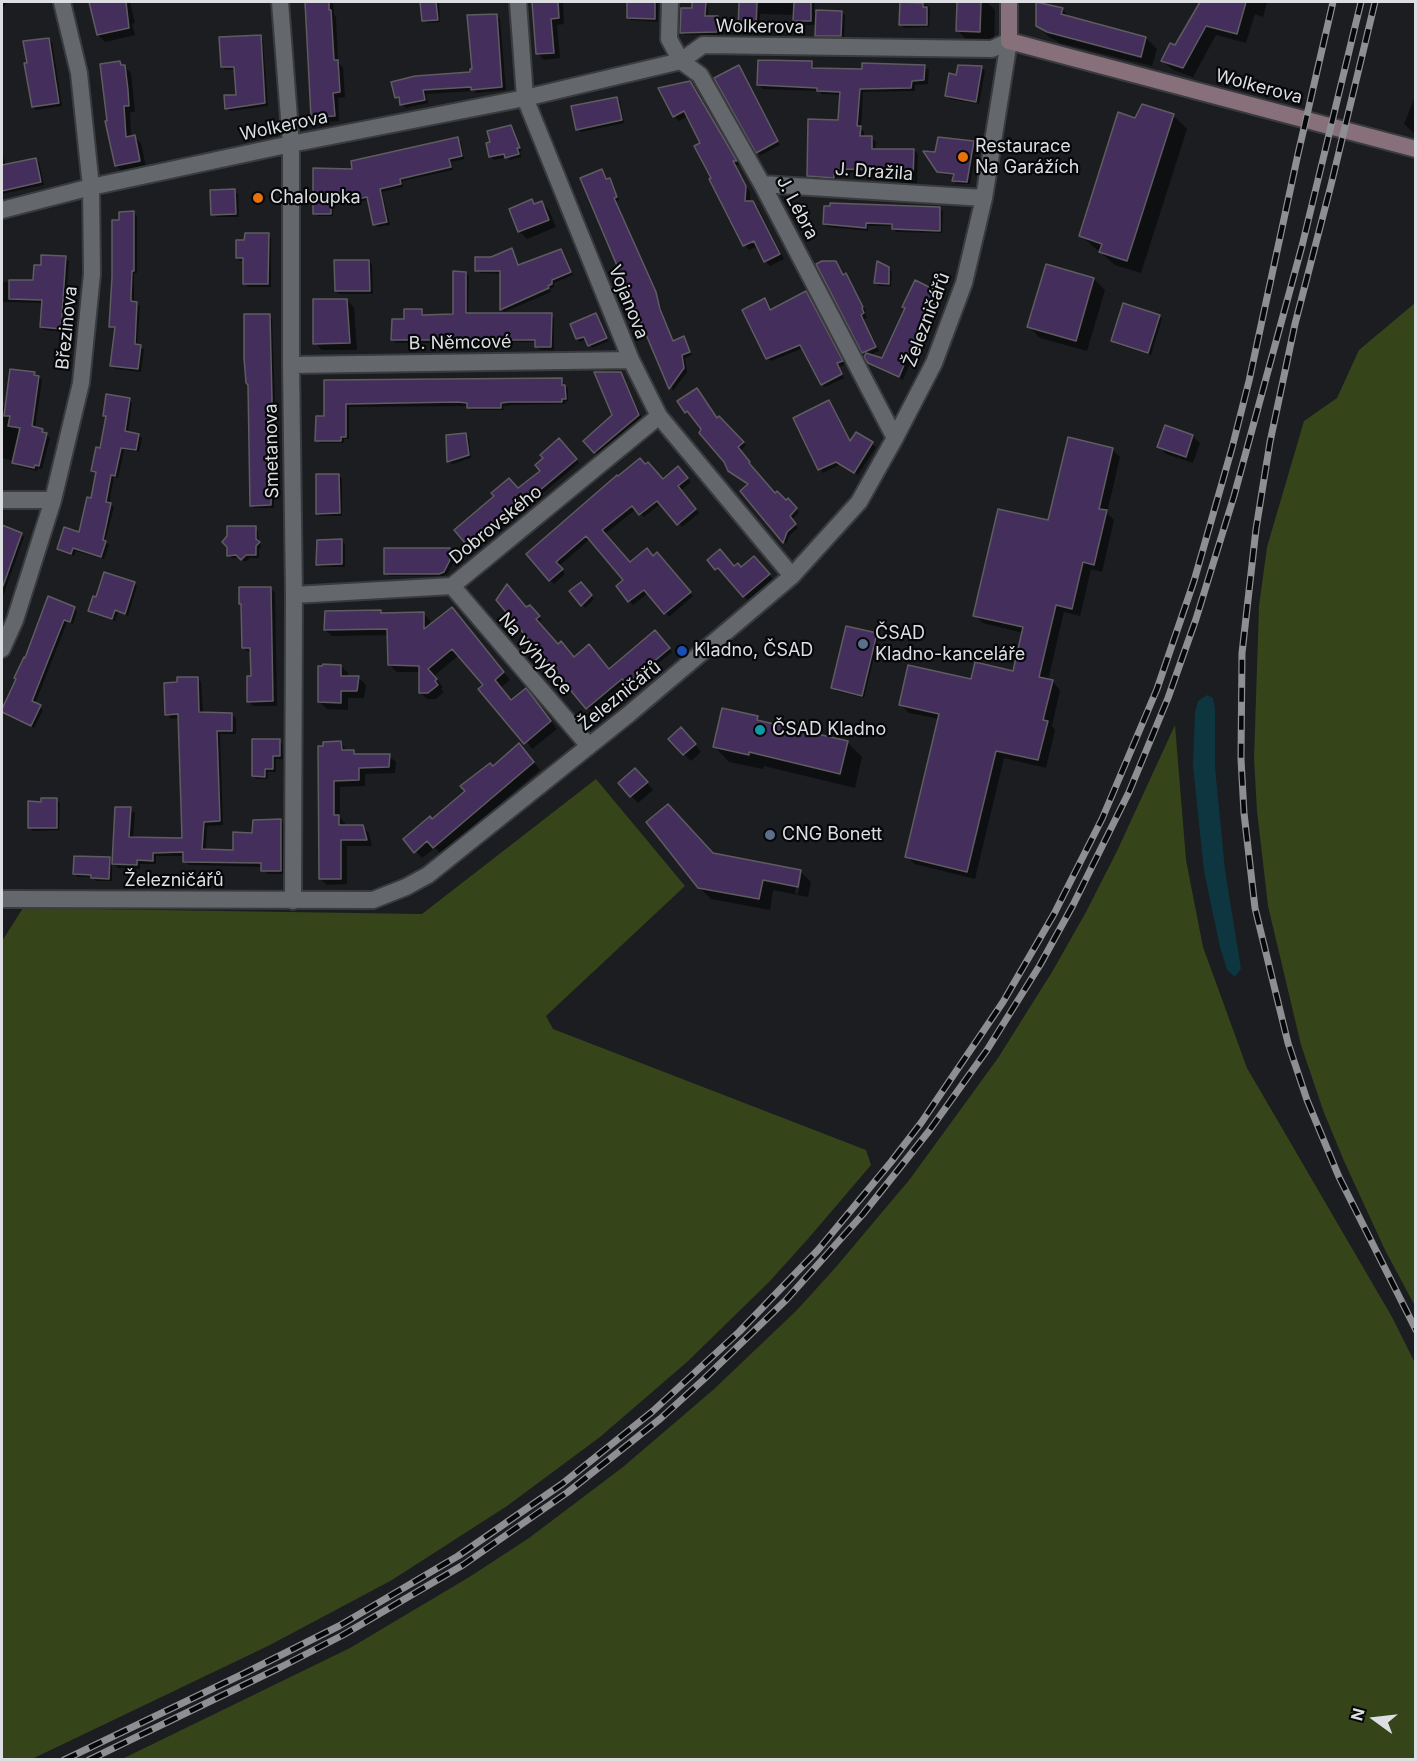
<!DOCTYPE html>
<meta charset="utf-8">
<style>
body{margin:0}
#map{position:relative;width:1417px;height:1761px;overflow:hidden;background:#1b1d21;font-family:Inter,sans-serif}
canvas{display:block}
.frame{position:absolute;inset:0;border:3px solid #dddee1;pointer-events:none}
.north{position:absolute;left:1345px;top:1689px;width:60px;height:60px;-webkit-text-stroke:4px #060709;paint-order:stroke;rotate:285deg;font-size:16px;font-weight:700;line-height:24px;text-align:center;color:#dddee1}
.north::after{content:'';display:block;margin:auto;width:21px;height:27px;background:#dddee1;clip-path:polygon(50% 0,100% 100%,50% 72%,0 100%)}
</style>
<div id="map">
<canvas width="1417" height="1761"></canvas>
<div class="frame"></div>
<div class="north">N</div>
</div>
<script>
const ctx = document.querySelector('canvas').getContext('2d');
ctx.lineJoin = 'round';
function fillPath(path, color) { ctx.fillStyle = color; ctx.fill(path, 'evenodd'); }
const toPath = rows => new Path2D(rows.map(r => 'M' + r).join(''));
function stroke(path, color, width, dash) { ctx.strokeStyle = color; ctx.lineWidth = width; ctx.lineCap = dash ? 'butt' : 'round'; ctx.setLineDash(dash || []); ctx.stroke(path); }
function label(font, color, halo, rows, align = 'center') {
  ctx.font = font + ' Inter,sans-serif'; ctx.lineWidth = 4.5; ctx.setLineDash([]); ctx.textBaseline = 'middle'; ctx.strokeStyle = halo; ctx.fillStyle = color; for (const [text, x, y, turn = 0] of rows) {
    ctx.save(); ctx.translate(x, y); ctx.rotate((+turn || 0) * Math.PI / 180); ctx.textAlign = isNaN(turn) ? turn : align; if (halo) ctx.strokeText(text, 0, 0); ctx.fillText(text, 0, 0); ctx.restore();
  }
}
fillPath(toPath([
 [1415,303,1415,1306,1385,1250,1344,1161,1323,1110,1301,1045,1268,906,1257,811,1254,759,1259,606,1267,547,1304,421,1337,398,1359,350],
 [1175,725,1186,860,1203,947,1247,1068,1392,1317,1415,1363,1415,1759,122,1759,350,1648,471,1576,529,1538,623,1467,713,1390,797,1310,836,1267,910,1179,998,1058,1052,972,1086,912,1117,851],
 [596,779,685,886,546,1016,553,1029,866,1150,871,1165,807,1240,769,1282,687,1362,600,1437,507,1506,392,1580,270,1645,32,1759,2,1759,2,941,23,908,422,914]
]), '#36441a');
fillPath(toPath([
 [1207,695,1213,698,1215,709,1215,767,1225,870,1241,969,1235,977,1227,970,1220,947,1204,871,1193,766,1195,712,1198,701]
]), '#0d3640');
fillPath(toPath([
 [2,2,7,2,8,3,2,8],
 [91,2,130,2,135,23,132,24,135,35,105,42,98,35],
 [305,2,333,2,334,15,336,17,338,63,343,67,345,97,338,98,339,121,318,122,312,117],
 [422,2,439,2,440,22,427,23,424,20],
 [534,2,565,2,563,4,564,24,557,25,560,58,544,60,537,53],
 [628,2,658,2,658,22,631,20,628,17],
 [705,2,708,6,708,17,717,17,720,21,720,35,685,35,682,32,694,10],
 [740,2,815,2,814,12,842,12,845,15,844,39,820,39,817,35,817,25,798,25,794,21,795,15,760,14,759,32,743,32,739,28],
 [958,2,987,2,995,10,994,47,973,46,958,31],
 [1202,2,1265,2,1267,3,1263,17,1255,14,1246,43,1216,35,1193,77,1173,70,1163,61,1176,47],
 [901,4,927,5,930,8,929,27,904,28,901,25],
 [1062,9,1072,19,1146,38,1157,49,1152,66,1060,43,1049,37,1038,26],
 [496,15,500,19,506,90,476,93,474,91,426,94,428,103,406,108,402,104,396,97,472,73],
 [260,37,263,40,268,106,230,111,226,108,238,96,236,69,226,70,222,67],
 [48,39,52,42,62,106,36,110,33,107,29,64],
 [120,63,131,73,135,112,130,112,131,138,134,137,141,143,146,167,123,172,116,166],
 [812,63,815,69,863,71,924,66,929,70,928,84,915,85,915,91,863,92,861,129,864,132,864,137,871,138,876,142,875,150,914,150,918,154,917,184,901,183,897,179,897,174,837,172,837,181,812,180,808,176,840,122,841,95,822,94,819,91,763,89,759,85],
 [739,67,780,145,761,155,757,152],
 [981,67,985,71,979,104,950,99,947,96,957,76],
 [690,82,696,89,740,165,736,165,750,192,750,202,758,207,784,259,770,266,765,261,758,246,749,250,745,245,711,179,713,179,702,144,688,116,679,121,674,116],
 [1416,94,1416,135,1404,124],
 [617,98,620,101,624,123,581,132,577,129],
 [1142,105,1174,116,1187,129,1141,273,1115,265,1081,236],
 [511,127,514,130,522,151,520,151,521,157,510,160,507,157,494,160,491,156],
 [458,139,461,142,464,159,451,162,453,170,402,181,403,187,382,192,390,225,378,227,374,224,369,200,357,202,333,202,333,216,318,216,315,213,354,170],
 [974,142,977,145,970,184,957,184,954,181,955,176,942,174,938,171,936,154],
 [2,152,6,166,36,159,39,162,44,185,2,194],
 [601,171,607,180,609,179,612,183,619,200,616,201,658,297,663,314,674,342,683,338,692,355,685,358,687,372,673,391,582,179],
 [234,191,238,194,239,217,216,217,213,214],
 [532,201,535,205,542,203,549,210,556,227,527,239,519,231,511,209],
 [940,208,943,211,942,233,896,232,893,226,868,226,868,231,828,227,825,224],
 [134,213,137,216,137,273,134,273,134,303,140,306,137,346,144,349,141,372,115,369,112,365,116,329,110,326],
 [268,235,271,238,271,287,248,287,245,284,245,261,240,261,237,258],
 [511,250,520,266,561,251,573,275,554,283,554,287,550,289,551,292,504,312,501,309,501,274,480,273,477,270,491,259],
 [65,258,69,261,64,332,45,330,41,327,44,303,2,302,2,282,35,282,42,267],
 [369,261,372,264,373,294,339,294,336,291],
 [836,263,845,276,850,279,866,311,865,312,867,318,864,319,879,351,868,356,883,360,906,309,936,292,941,296,937,303,939,309,934,311,930,316,903,380,874,367,869,362,863,352],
 [1047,266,1094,279,1105,290,1087,351,1040,338,1029,327],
 [889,269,892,272,891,286,879,286,876,283],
 [466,273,469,276,468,315,551,315,554,318,554,350,540,350,537,347,537,342,396,343,393,340,406,320,421,311,424,316,455,316],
 [806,293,845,364,839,367,842,373,822,383,803,348,771,361,767,358,764,300,771,311],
 [347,300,354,308,357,350,322,350,315,343],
 [596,314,609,341,592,348,586,339,580,342,577,339],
 [269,316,272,319,275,403,274,508,255,508,251,505],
 [1159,316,1162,319,1151,355,1116,344,1113,341],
 [34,373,42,380,35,429,42,430,50,438,42,469,38,468,37,471,17,466,14,461,2,458,2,406,7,407],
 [621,374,624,377,642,418,598,455,585,441,613,416],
 [843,375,844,378,825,387,823,385],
 [561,379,568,389,568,401,565,402,565,404,513,405,503,406,504,410,471,410,468,406,349,407,349,439,344,439,344,443,320,443,317,440,326,417,325,381],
 [129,400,132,403,128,433,138,435,142,438,139,452,124,450,118,478,114,477,109,504,114,507,105,542,109,545,104,559,76,551,74,556,61,552,58,549,80,534,92,500,97,474,92,470,101,450,107,418,104,415],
 [679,402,717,419,719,418,746,445,740,451,752,465,751,466,775,494,786,502,788,500,799,512,792,520,798,528,790,535,786,544,742,492,750,485],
 [828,402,851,443,856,434,876,447,858,475,841,464,823,473,795,418],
 [466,435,469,438,471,458,452,464,449,461],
 [1193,436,1200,443,1193,463,1166,454,1159,447],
 [562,443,579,463,474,551,471,548,518,490,542,471],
 [1112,449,1120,457,1107,513,1114,520,1102,572,1091,569,1080,616,1064,612,1048,680,1052,681,1060,690,1052,726,1055,730,1046,768,1004,758,975,879,915,864,906,856,940,719,909,713,900,704,972,681,1014,673,1023,633,983,623,974,615,1049,522],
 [678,468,691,482,680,491,699,513,682,527,661,503,644,517,636,509,605,534,630,564,653,557,660,558,693,596,669,617,648,593,633,605,618,587,625,580,590,539,559,566,565,574,554,584,528,554,663,481],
 [339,475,342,479,342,516,320,516,317,513],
 [2,527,21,534,24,537,2,599],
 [255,528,258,531,259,543,261,546,259,550,259,558,250,558,245,562,241,558,232,558,229,555],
 [342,541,345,544,345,567,321,567,318,564],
 [450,549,453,552,453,564,447,574,443,576,389,576,386,573],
 [709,560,735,568,760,564,775,581,750,603,724,574,723,575],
 [134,583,137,586,128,616,118,612,115,621,93,614,90,611],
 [581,584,594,599,585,608,571,592],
 [270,588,275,593,277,706,253,706,248,701,252,677,251,652,248,652,243,647],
 [497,600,527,609,530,607,542,620,538,623,558,646,575,658,609,670,655,632,672,652,631,686,626,681,591,711],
 [74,608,77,611,73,624,67,622,35,704,43,710,34,728,2,711,17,680,25,659],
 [380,612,384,615,424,614,430,621,431,626,459,616,510,680,500,688,512,702,532,697,557,729,532,749,485,685,459,655,434,676,443,687,441,689,444,692,436,699,427,699,420,692,420,672,397,672,390,665,389,635,332,636,325,630],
 [876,634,879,637,864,698,836,691,832,688],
 [341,666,348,673,348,678,359,678,366,685,364,698,348,698,348,710,327,709,320,702],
 [197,678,201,682,203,713,231,714,236,718,236,734,220,734,223,825,207,826,206,850,234,851,254,835,281,820,285,825,285,874,267,874,263,867,189,865,184,861,184,856,156,856,156,864,140,864,140,869,118,868,112,862,112,881,96,881,92,877,78,877,75,874,109,859,113,863,130,809,135,813,133,838,184,839,179,718,171,719,167,714],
 [757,717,762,722,847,742,862,757,855,788,764,766,763,769,729,762,715,747],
 [688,736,701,752,691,761,684,754],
 [279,741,282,744,283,759,276,759,276,772,268,772,268,779,257,779,254,776],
 [341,743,347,751,353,751,357,755,389,756,396,762,395,773,365,774,365,786,340,787,340,817,345,823,345,827,362,827,369,833,372,846,347,846,347,884,327,885,320,879,319,748],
 [526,752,540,770,441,854,435,848,422,858,405,840,433,821,493,768],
 [642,777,653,790,638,803,631,796],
 [57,800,60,803,59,830,33,831,29,827,42,803],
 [714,855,800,871,811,882,808,897,773,890,770,910,711,899,699,887],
 [798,877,801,877,798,894,795,894]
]), '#0007');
const building = toPath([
 [89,2,126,2,129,28,97,35,89,2],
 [305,2,329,2,329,10,331,10,334,60,338,60,340,92,333,93,335,116,311,117,305,2],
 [420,2,436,2,438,20,422,21,420,2],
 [532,2,558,2,559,18,551,19,554,53,536,54,532,2],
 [627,2,655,2,655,19,627,18,627,2],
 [692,2,706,2,705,16,718,16,717,32,680,33,681,8,692,8,692,2],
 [739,2,757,2,756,29,738,28,739,2],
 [794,2,811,2,811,21,793,21,794,2],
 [900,2,923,3,923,7,927,7,927,25,899,25,900,2],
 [957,2,981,2,980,32,956,31,957,2],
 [1036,2,1063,8,1061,14,1146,37,1141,57,1047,32,1036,26,1036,2],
 [1200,2,1246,2,1237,34,1206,26,1183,68,1161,61,1170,43,1175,45,1200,2],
 [816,10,842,11,841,36,815,36,816,10],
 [497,14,502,87,471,90,471,87,423,90,425,100,400,105,399,97,395,98,391,82,415,76,470,72,470,69,472,69,467,15,497,14],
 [261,35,265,103,225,109,224,95,236,95,234,67,221,67,219,37,261,35],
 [49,38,59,103,32,107,24,63,27,63,23,41,49,38],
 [758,60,812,61,812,68,862,69,862,63,925,65,924,80,912,81,911,88,860,89,857,126,861,126,860,136,872,136,872,149,914,149,913,180,896,180,896,170,834,169,834,178,807,176,808,119,838,120,840,92,817,91,817,88,757,85,758,60],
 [120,61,121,65,125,65,128,90,129,106,124,106,126,137,135,135,140,161,115,166,105,121,107,121,100,64,120,61],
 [739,65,778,141,756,153,714,78,739,65],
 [958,65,982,66,976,102,945,96,949,73,956,75,958,65],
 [690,81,737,161,733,161,746,186,745,201,753,201,780,254,764,262,754,241,743,246,709,179,711,178,694,146,700,143,684,111,673,117,658,88,690,81],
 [617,97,622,120,576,130,571,106,617,97],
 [1142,104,1174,114,1127,261,1099,252,1102,244,1079,236,1118,112,1135,118,1142,104],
 [511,125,520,148,517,148,519,154,505,158,504,154,489,157,486,143,490,142,487,131,511,125],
 [458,137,462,156,449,159,451,167,400,179,401,184,380,189,387,222,373,225,367,197,353,200,331,200,331,214,313,214,313,168,352,169,351,161,458,137],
 [938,137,974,141,967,182,952,181,954,174,937,172,923,151,935,152,938,137],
 [36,158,41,182,2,191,2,165,36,158],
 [602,169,606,179,610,178,617,197,614,198,656,292,660,309,673,341,684,336,690,352,682,355,684,368,669,389,580,178,602,169],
 [235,189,236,214,211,215,210,190,235,189],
 [532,199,534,204,542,201,549,220,518,232,509,209,532,199],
 [830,203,940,207,940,231,892,229,892,224,866,223,866,228,823,224,824,206,830,206,830,203],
 [134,211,134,271,132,271,131,296,131,301,137,302,135,344,141,345,138,369,110,366,115,327,109,327,112,277,112,220,119,220,119,212,134,211],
 [245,233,269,233,268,284,243,284,243,258,236,258,236,240,244,240,245,233],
 [512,248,518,265,561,249,571,272,552,280,552,284,548,286,549,288,500,310,500,271,475,271,475,257,491,257,512,248],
 [41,255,66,256,61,329,40,327,42,300,9,299,9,280,33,280,34,265,41,265,41,255],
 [334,260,369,260,370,291,335,291,334,260],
 [822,261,836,261,843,275,846,273,863,307,862,308,864,313,861,315,876,347,862,353,816,264,822,261],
 [877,261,889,267,889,284,874,283,877,261],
 [1046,264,1094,278,1076,341,1027,327,1046,264],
 [453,271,466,272,466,313,552,313,551,347,535,347,535,340,391,340,392,319,404,319,404,309,422,309,422,315,453,314,453,271],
 [915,280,937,291,933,298,935,304,929,307,926,312,899,377,868,363,864,357,866,353,882,358,905,308,902,307,915,280],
 [806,291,843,361,837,363,842,374,821,385,800,345,766,359,742,310,765,298,770,310,806,291],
 [313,299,347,299,350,343,313,344,313,299],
 [1123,303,1160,315,1148,353,1111,341,1123,303],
 [596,313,607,338,588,346,584,337,576,339,570,324,596,313],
 [244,314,270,314,272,399,271,505,250,506,248,385,246,383,244,358,244,314],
 [10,369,35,372,34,375,39,376,32,426,43,429,42,432,47,433,39,466,35,465,34,468,12,463,20,428,8,426,10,416,4,416,10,369],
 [594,372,621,372,639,415,594,453,583,441,612,415,594,372],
 [562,378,562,385,565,385,566,399,562,399,562,402,509,402,501,403,501,408,467,408,467,403,458,402,346,404,346,437,341,437,341,441,315,441,316,416,324,416,324,380,562,378],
 [697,388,717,418,719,416,744,442,738,447,750,462,749,463,775,493,777,491,786,500,788,498,797,508,790,516,796,524,787,532,783,543,740,491,748,484,728,471,724,462,699,433,701,429,687,411,685,413,677,401,697,388],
 [106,394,130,398,125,431,139,434,136,450,121,448,115,476,111,475,106,502,111,503,103,540,106,541,101,557,73,548,71,554,57,549,64,527,79,532,87,497,91,498,96,472,91,471,96,447,100,448,106,416,103,416,106,394],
 [829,400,850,441,856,432,873,442,854,473,836,462,818,470,793,418,829,400],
 [1165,425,1193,435,1186,457,1157,447,1165,425],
 [466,433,469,455,447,462,446,435,466,433],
 [1068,437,1113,448,1099,509,1107,510,1094,565,1083,562,1072,609,1056,605,1039,677,1053,680,1043,720,1048,721,1038,760,996,751,967,872,905,857,939,714,899,705,908,665,971,679,975,662,1013,671,1023,627,973,616,998,509,1048,520,1068,437],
 [559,438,577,459,470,549,454,530,494,496,491,493,509,478,518,488,540,471,535,465,543,458,540,455,559,438],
 [640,458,645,464,648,462,663,479,678,466,688,478,678,486,696,509,677,525,657,501,639,515,632,506,602,530,630,562,647,548,653,556,657,552,691,592,664,614,644,590,628,602,616,586,623,580,586,536,556,562,563,569,549,581,526,554,617,475,618,476,640,458],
 [316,474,339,474,340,513,316,514,316,474],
 [2,525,22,533,3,586,2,585,2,525],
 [227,526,256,526,256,539,260,542,256,546,256,555,246,555,241,560,236,555,227,556,227,547,222,542,227,536,227,526],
 [342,539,342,564,316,565,317,540,342,539],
 [384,548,450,548,450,560,444,572,439,574,384,574,384,548],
 [720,549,734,566,738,563,741,567,754,556,770,574,743,597,718,568,715,570,707,560,720,549],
 [104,572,135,582,125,614,115,610,112,619,88,611,93,596,96,597,104,572],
 [581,582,592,595,581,606,569,591,581,582],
 [507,584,526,607,530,605,540,616,536,619,558,644,561,641,574,657,589,644,609,669,655,630,670,648,627,684,622,679,586,709,496,600,507,584],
 [239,587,271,587,273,701,247,702,247,676,251,676,250,648,242,648,241,604,239,604,239,587],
 [48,596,75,607,70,622,64,620,32,701,41,705,31,726,2,712,2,709,16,679,14,678,24,657,25,658,48,596],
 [452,607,504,672,495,680,511,700,526,688,551,721,524,744,478,689,483,685,452,649,428,669,437,679,435,681,438,685,428,693,419,693,419,666,388,665,387,629,324,630,325,611,381,610,381,613,424,612,424,629,452,607],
 [846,626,877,633,862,696,831,688,846,626],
 [323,664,341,665,341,676,359,676,357,691,341,691,341,703,318,702,318,666,322,666,323,664],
 [177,677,198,677,199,712,232,713,232,731,217,731,220,821,204,822,202,849,233,850,233,832,252,833,253,820,281,819,281,871,261,871,261,863,183,862,183,852,153,853,153,861,137,860,137,865,112,864,115,807,131,807,129,837,182,838,178,714,165,715,164,683,177,682,177,677],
 [722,708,758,716,757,720,848,741,840,774,749,752,749,755,713,747,722,708],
 [681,727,696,744,683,755,668,739,681,727],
 [252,739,280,739,280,756,273,756,273,769,265,769,265,777,252,776,252,739],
 [341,741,342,750,354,750,354,754,390,754,389,767,359,768,359,780,334,781,334,815,339,815,339,825,363,825,367,840,341,840,341,879,319,879,318,746,323,746,323,742,341,741],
 [519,743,534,762,433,848,427,841,414,853,403,839,430,816,432,819,465,791,460,786,490,763,493,766,519,743],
 [635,768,648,782,630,797,618,783,635,768],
 [41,798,57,798,57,828,28,828,28,801,41,802,41,798],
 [668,804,713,853,801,870,798,887,763,880,759,899,698,888,646,822,668,804],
 [74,856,110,857,109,879,91,878,91,875,73,874,74,856]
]);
fillPath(building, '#442f5c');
stroke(building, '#5e5c61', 1.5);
const minor = toPath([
 [280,2,291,144,291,365,294,595,293,901],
 [518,2,525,98,631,360,659,416,792,576],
 [670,2,669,39,681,61,700,75,762,184,895,438],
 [762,184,984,198],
 [2,210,91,187,291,144,525,98,681,61,703,45,992,49,1009,41],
 [291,365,631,360],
 [2,500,53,500],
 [452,586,589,746],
 [294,595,452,586,659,416],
 [2,649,15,620,53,500,81,383,92,274,91,187,79,73,62,2],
 [2,899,373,900,406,887,428,875,629,714,792,576,859,502,895,438,934,363,964,283,984,198,1009,41]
]);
const secondary = toPath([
 [1009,2,1009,41,1416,149]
]);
stroke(minor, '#3a3b3e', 20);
stroke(secondary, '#3a3b3e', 20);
stroke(minor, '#64676c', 16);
stroke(secondary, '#87707a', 16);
const rail = toPath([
 [1375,2,1331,185,1295,324,1270,442,1256,529,1242,653,1241,759,1244,813,1255,908,1288,1043,1307,1100,1339,1177,1416,1330],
 [64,1760,243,1674,339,1626,458,1556,562,1484,653,1411,739,1332,818,1250,891,1162,921,1123,1003,1002,1054,914,1102,819,1157,689,1194,581,1232,448,1249,381,1298,154,1333,2],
 [89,1760,281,1667,343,1635,463,1565,568,1492,660,1419,703,1380,786,1300,863,1214,929,1131,987,1050,1040,965,1073,905,1129,792,1168,698,1196,619,1234,496,1302,246,1361,2]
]);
stroke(rail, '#8d8f92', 7);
stroke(rail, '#060709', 4.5, [14]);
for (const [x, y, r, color] of [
 [963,157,6,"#e8710a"],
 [258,198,6,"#e8710a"],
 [863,644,6,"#5c6f8a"],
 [682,651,6,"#1a4fb4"],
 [760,730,6,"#0f9aa8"],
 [770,835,6,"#5c6f8a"]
]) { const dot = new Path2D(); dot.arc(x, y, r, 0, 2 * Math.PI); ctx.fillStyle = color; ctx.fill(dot); stroke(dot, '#060709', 2); }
label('18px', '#dddee1', '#060709', [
 ["Wolkerova",760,27,1],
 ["Wolkerova",1259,87,15],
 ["Wolkerova",284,126,-12],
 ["J. Dražila",874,172,4],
 ["J. Lébra",797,208,62],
 ["Vojanova",628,302,68],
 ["Železničářů",927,320,-69],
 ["Březinova",67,328,-84],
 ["B. Němcové",460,343,-1],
 ["Smetanova",272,451,-91],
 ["Dobrovského",496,525,-39],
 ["Na výhybce",535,654,49],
 ["Železničářů",620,696,-39],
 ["Železničářů",174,881]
]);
label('18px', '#dddee1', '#060709', [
 ["Restaurace",975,147],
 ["Na Garážích",975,168],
 ["Chaloupka",270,198],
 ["ČSAD",875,634],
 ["Kladno-kanceláře",875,655],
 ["Kladno, ČSAD",694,651],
 ["ČSAD Kladno",772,730],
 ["CNG Bonett",782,835]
], 'left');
</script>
